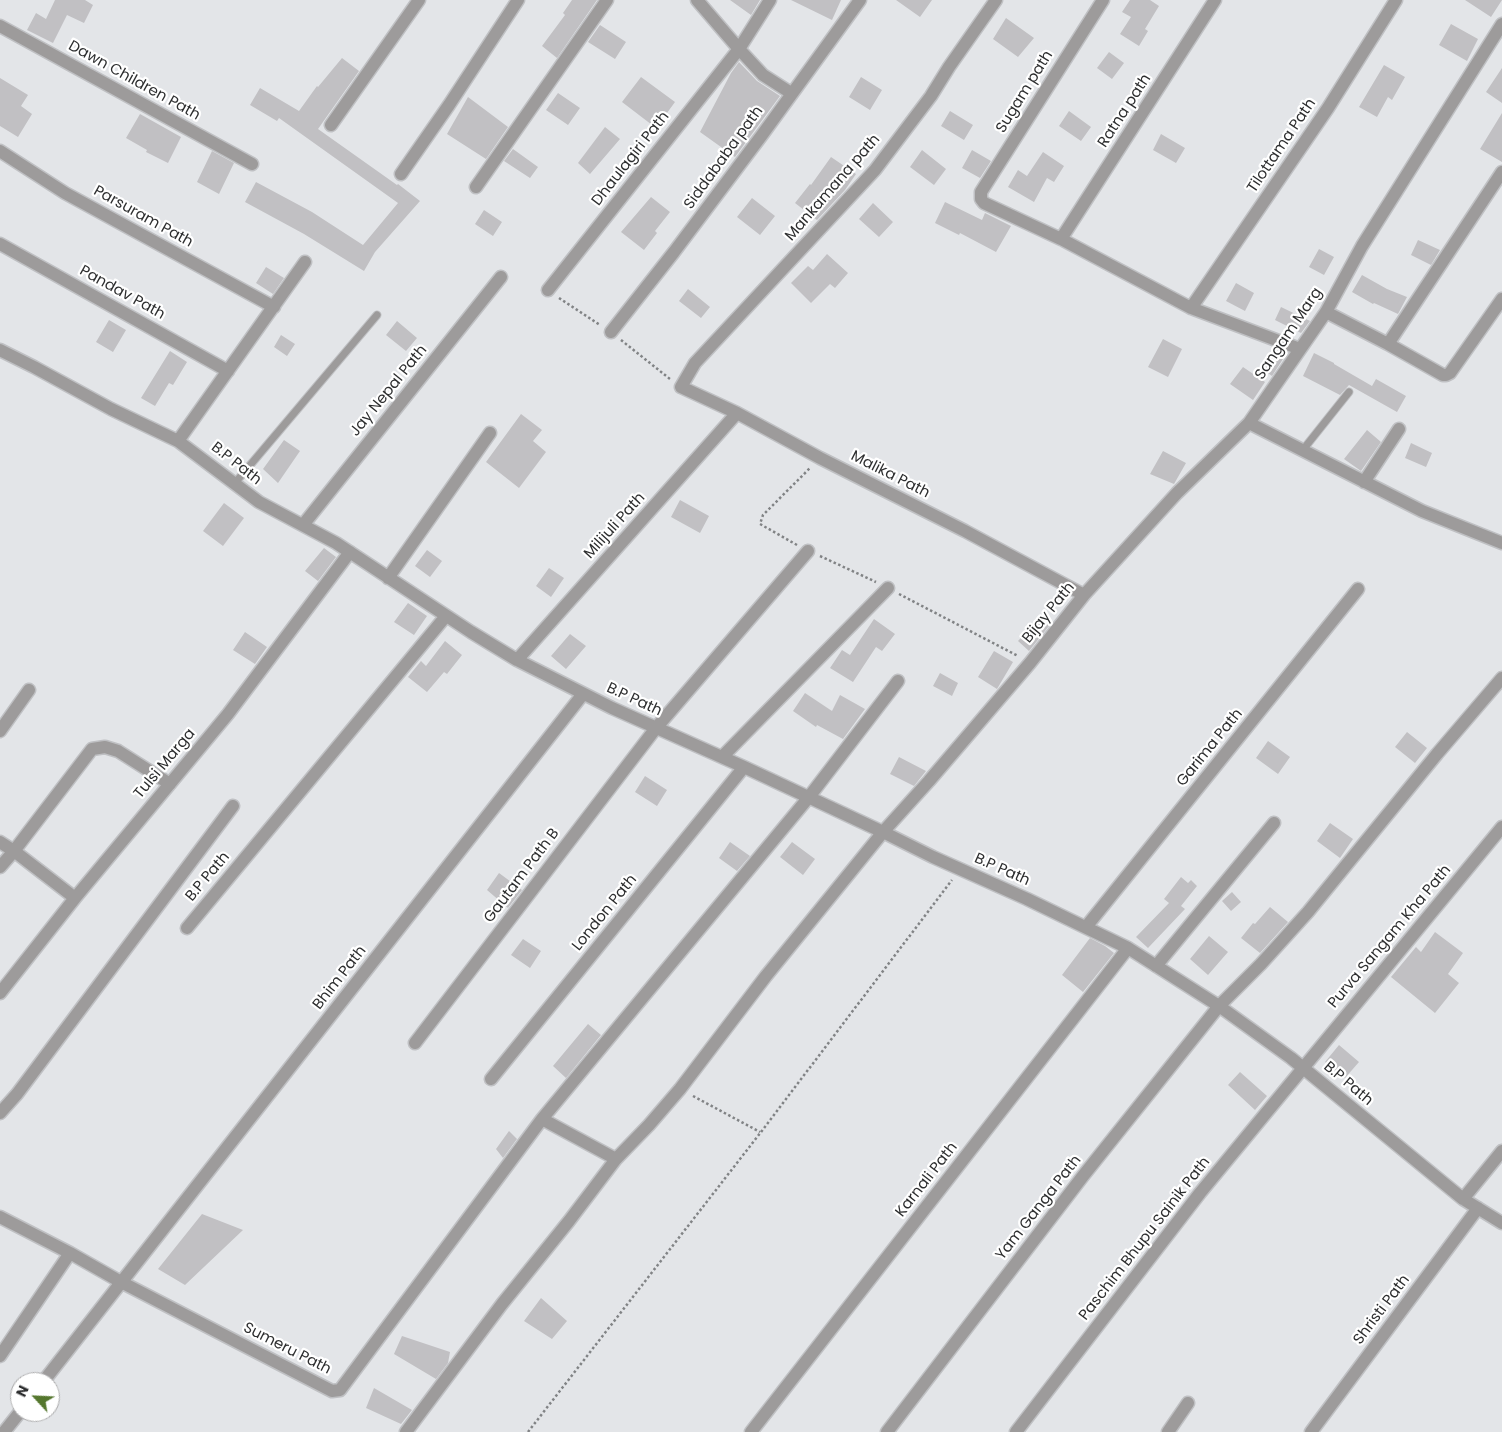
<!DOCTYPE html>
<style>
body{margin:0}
#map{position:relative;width:1502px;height:1432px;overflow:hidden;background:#e3e5e8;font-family:Poppins,sans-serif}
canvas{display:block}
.north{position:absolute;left:10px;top:1372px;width:50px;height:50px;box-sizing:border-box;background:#fff;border:1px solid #ababac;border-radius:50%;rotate:295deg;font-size:14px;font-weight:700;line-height:20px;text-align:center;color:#2d2e2f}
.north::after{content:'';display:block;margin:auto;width:18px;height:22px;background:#55772e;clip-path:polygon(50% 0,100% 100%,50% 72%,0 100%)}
</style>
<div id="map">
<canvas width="1502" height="1432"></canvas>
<div class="north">N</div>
</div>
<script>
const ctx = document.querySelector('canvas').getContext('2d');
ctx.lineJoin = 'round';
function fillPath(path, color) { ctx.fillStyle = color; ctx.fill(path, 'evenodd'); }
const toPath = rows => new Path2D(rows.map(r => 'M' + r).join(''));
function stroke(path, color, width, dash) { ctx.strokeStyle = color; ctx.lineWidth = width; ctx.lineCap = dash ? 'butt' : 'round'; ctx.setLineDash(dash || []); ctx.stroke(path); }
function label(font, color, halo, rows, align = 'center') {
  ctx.font = font + ' Poppins,sans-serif'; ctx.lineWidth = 4.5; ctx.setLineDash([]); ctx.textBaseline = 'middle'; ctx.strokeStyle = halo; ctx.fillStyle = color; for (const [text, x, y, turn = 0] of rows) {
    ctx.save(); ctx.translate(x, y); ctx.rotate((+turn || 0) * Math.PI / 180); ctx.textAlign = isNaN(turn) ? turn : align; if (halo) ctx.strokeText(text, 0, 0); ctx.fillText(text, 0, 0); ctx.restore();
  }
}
fillPath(toPath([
 [55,0,85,0,93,5,84,23,67,15,53,43,27,30,36,13,46,19],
 [572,0,597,0,557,58,542,46,565,15,563,13],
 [730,0,760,0,751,15],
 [791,0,841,0,832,20],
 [896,0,932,0,920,17],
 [1130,0,1150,0,1159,6,1145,29,1148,31,1139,46,1120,34,1131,17,1122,12],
 [1465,0,1502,0,1491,17],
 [1006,18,1034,38,1018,57,993,39],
 [1451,24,1478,39,1467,61,1439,45],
 [600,25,626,42,615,59,588,42],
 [1109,52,1124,63,1112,79,1097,68],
 [342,58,359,71,318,129,397,185,398,184,420,201,375,252,364,271,304,234,245,202,256,182,312,212,363,245,398,203,279,118,277,121,250,105,260,88,299,111,317,86,318,87],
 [739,62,757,81,780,96,735,157,700,132,731,73],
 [1384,65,1405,77,1392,100,1388,97,1377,117,1359,107],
 [1502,68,1502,103,1486,92],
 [641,77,675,102,656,128,622,102],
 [861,77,882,90,870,110,849,97],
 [0,78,28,95,21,106,32,114,18,137,0,126],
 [558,93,580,108,568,125,546,110],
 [468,97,508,127,486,159,447,134],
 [950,111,973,125,964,140,941,126],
 [1069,111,1091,127,1081,141,1059,126],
 [1502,113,1502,162,1480,149],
 [140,114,181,137,168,163,146,152,147,150,126,138],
 [605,127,620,139,590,174,578,163],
 [1161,134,1185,148,1176,163,1153,150],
 [513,149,538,167,530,178,504,161],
 [922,150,946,169,934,185,910,167],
 [972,150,991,161,980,178,962,168],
 [212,151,234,163,219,194,197,182],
 [1043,152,1064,166,1054,182,1047,178,1034,202,1008,187,1018,170,1027,176],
 [831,157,856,174,845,190,817,220,795,203,810,184,811,185],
 [651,197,670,212,655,231,657,233,644,250,621,232],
 [752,198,775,216,760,235,737,217],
 [945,202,982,220,985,213,1011,226,996,252,960,233,959,235,935,223],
 [873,203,893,222,879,237,859,219],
 [484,210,502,222,493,236,475,224],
 [1418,240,1440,250,1431,265,1411,255],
 [1319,249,1334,257,1324,275,1309,267],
 [827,254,848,273,835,288,830,284,811,303,791,283,808,266,813,270],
 [266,267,284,278,273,294,256,283],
 [1362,275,1387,289,1407,297,1398,314,1374,303,1373,304,1352,292],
 [1236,283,1254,293,1245,311,1226,301],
 [688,289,710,307,701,318,679,301],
 [1281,307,1310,321,1301,333,1275,320],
 [109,320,126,330,113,352,96,342],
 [397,321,417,338,406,351,386,335],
 [281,335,295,344,287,356,274,347],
 [1163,339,1182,349,1168,377,1148,367],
 [170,351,187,362,173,385,169,383,155,406,141,398],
 [1274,352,1283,359,1272,376,1262,369],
 [1314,353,1334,363,1334,364,1372,386,1376,379,1406,396,1397,412,1349,385,1340,395,1303,376],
 [1243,367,1265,382,1253,400,1230,384],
 [521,414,542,430,533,441,546,452,519,488,486,462],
 [1367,430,1381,442,1361,471,1344,459],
 [284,440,300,451,278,483,263,469],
 [1411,443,1432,453,1426,467,1405,458],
 [1163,451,1186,463,1174,484,1150,474],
 [680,500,709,516,700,533,671,517],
 [224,503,244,518,223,546,203,531],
 [324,548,336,557,318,581,305,571],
 [427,550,442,561,430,577,415,566],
 [549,568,564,578,551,597,536,586],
 [408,603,427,616,414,635,394,622],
 [1040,617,1049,626,1029,651,1018,641],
 [874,619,895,634,882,651,876,647,853,682,830,668,842,650,850,655],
 [245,632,267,647,255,664,233,650],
 [570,634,586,646,566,669,551,656],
 [445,641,462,655,447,674,444,672,427,692,408,677,421,661,426,666],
 [994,651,1013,662,997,689,978,677],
 [940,673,958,683,952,696,933,686],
 [805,693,832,711,840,695,865,709,843,739,817,725,816,727,793,711],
 [1407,732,1427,748,1415,763,1395,747],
 [1268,741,1290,757,1278,774,1256,758],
 [899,757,926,771,914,786,890,774],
 [645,776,667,790,657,806,635,792],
 [1330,823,1353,839,1340,858,1317,841],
 [730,842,750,856,737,871,719,858],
 [792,842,815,859,803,875,780,857],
 [499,873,522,890,508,908,487,890],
 [1181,877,1188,883,1191,880,1197,886,1181,906,1185,909,1148,948,1136,937,1169,903,1164,899],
 [1232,892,1241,902,1231,911,1222,901],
 [1270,907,1288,922,1260,953,1241,938,1253,923,1255,924],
 [1435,932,1463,953,1448,974,1459,983,1435,1013,1391,977,1416,947,1421,952],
 [1209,936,1228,952,1208,975,1190,959],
 [1090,938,1105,946,1114,953,1083,992,1062,975],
 [523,939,541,951,530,968,511,955],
 [588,1024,601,1035,566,1078,553,1066],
 [1339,1045,1359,1062,1345,1078,1325,1062],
 [1240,1072,1267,1096,1255,1110,1228,1085],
 [509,1131,517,1139,503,1158,496,1149],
 [202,1214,243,1230,185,1285,158,1269],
 [541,1298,567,1321,552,1339,524,1321],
 [402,1336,450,1352,448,1363,436,1379,394,1354],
 [374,1388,412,1410,401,1424,366,1408]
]), '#c1c0c3');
const lane = toPath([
 [1302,451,1349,392],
 [235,483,377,315]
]);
const street = toPath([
 [697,0,739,49,770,0],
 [996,0,949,67,931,96,875,170,695,363,681,387,737,413,820,458,965,531,1084,595],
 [1103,0,981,192,981,199,984,203,1061,239,1191,308,1300,349],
 [1502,24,1362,246,1326,312,1249,423,1422,511,1502,543],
 [0,26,252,164],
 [331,125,419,0],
 [0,151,65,193,274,307],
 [401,174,449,105,518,0],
 [476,187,607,0],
 [1061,239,1215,0],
 [0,244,228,371],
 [548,290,739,49,763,75,791,93],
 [1191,308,1328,108,1396,0],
 [1326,312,1388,344,1443,375,1446,375,1450,373,1502,299],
 [611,332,674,252,762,135,860,0],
 [1388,344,1502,172],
 [0,350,34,367,111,409,178,441,259,502,336,543,471,632,517,660,612,708,744,767,883,832,933,857,1027,899,1128,948,1219,1006,1291,1058,1463,1199,1502,1223],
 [178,441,305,262],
 [1364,482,1399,429],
 [303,525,501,277],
 [388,578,490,433],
 [517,660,737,413],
 [0,731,29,690],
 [722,757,888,588],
 [0,842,14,851,0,867],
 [75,898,14,851,92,749,105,747,118,751,170,784],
 [1086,927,1358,589],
 [187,928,446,616],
 [1156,966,1274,823],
 [0,993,75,898,228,714,350,552],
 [415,1043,656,728,808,551],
 [491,1079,744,767],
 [0,1113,17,1094,233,806],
 [616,1159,542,1119,809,797,898,681],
 [1463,1199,1502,1151],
 [0,1217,70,1253,121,1282,332,1391,340,1390,542,1119],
 [0,1356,70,1253],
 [43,1382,583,694],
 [4,1432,20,1412],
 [406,1432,502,1304,569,1221,616,1159,649,1125,680,1089,766,976,883,832,929,781,1030,663,1084,595,1177,493,1249,423],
 [751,1432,1128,948],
 [887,1432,1083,1176,1219,1006,1261,964,1308,912,1437,754,1502,678],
 [1016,1432,1200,1193,1502,827],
 [1168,1432,1188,1403],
 [1311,1432,1478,1208]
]);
stroke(lane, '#bfc0c3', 9);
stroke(street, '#bfc0c3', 15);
stroke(toPath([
 [559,298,600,325],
 [621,340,670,379],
 [797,545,760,524,763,515,810,468],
 [820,556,876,582],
 [899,594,1018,656],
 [693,1096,760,1132],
 [528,1432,761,1132,952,880]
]), '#818385', 2.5, [2.5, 2.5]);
stroke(lane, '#9d9b9b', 7);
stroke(street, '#9d9b9b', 12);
label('15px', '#2d2e2f', '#fff', [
 ["Dawn Children Path",134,81,29],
 ["Sugam path",1025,92,-58],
 ["Ratna path",1125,111,-57],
 ["Tilottama Path",1282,146,-56],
 ["Siddababa path",724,158,-54],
 ["Dhaulagiri Path",631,159,-52],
 ["Mankamana path",833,188,-49],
 ["Parsuram Path",143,217,29],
 ["Pandav Path",122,293,29],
 ["Sangam Marg",1289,334,-56],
 ["Jay Nepal Path",389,391,-51],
 ["B.P Path",236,464,38],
 ["Malika Path",890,475,27],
 ["Milijuli Path",615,526,-48],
 ["Bijay Path",1049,613,-51],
 ["B.P Path",634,700,25],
 ["Garima Path",1210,748,-51],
 ["Tulsi Marga",165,764,-50],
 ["B.P Path",1002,870,24],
 ["Gautam Path B",522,876,-53],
 ["B.P Path",208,877,-50],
 ["London Path",605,913,-51],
 ["Purva Sangam Kha Path",1390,937,-50],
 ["Bhim Path",340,978,-52],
 ["B.P Path",1348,1084,40],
 ["Karnali Path",927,1180,-52],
 ["Yam Ganga Path",1039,1208,-52],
 ["Paschim Bhupu Sainik Path",1145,1239,-52],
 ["Shristi Path",1382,1310,-53],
 ["Sumeru Path",287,1349,27]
]);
</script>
